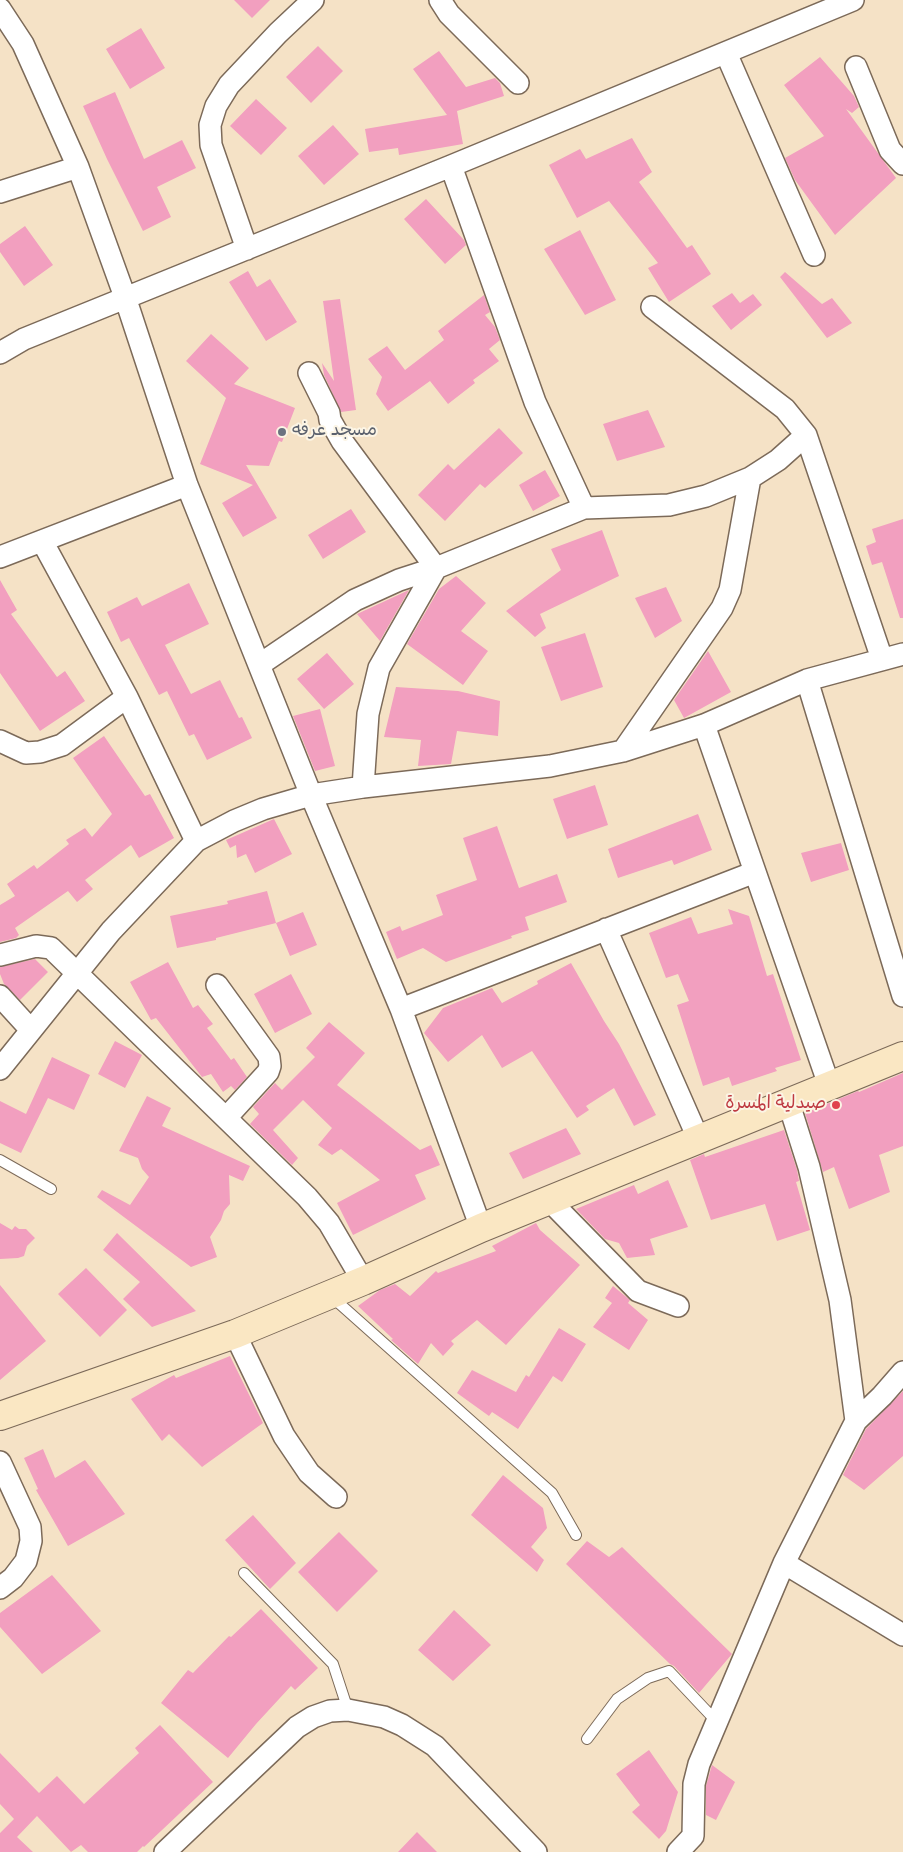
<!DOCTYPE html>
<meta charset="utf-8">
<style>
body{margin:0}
canvas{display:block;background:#f5e2c6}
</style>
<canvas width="903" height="1852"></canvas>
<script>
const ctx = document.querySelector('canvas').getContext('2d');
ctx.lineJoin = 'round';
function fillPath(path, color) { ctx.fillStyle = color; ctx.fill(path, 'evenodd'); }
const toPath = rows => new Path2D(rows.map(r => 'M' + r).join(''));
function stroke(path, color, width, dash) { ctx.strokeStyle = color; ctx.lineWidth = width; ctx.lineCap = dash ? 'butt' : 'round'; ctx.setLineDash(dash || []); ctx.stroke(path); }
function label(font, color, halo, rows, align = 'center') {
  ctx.font = font + ' "Indie Flower","Playpen Sans Arabic",sans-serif'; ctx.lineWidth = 4; ctx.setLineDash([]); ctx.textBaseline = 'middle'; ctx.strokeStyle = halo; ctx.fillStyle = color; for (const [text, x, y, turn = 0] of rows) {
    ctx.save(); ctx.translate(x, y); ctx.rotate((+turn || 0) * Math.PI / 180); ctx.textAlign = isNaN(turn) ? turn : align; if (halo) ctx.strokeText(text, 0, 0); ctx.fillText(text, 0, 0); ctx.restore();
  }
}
fillPath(toPath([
 [234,0,270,0,252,18],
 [141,28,165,68,130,89,106,49],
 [318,46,343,71,311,103,286,77],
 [439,51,466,87,495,78,500,83,504,96,457,111,463,144,399,155,398,148,369,152,365,129,447,115,413,69],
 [820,57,854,96,859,107,852,113,846,109,896,178,835,235,795,180,785,158,824,136,784,85],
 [115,92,144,159,182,140,196,168,157,187,171,217,143,231,107,159,83,106],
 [256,99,287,128,261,155,230,126],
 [333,125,359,154,324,185,298,156],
 [632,138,652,172,639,182,687,248,692,245,711,274,669,302,648,268,658,263,609,201,577,218,549,165,580,149,586,159],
 [426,199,464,240,466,245,445,264,404,219],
 [25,226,53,265,24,286,0,252,0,244],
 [580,230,616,300,585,315,544,249],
 [248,271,257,287,270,279,297,322,266,341,229,282],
 [785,272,822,304,832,298,852,323,827,338,780,277],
 [732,293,740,303,753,294,762,305,731,330,712,306],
 [484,295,490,312,485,315,495,327,500,340,489,349,499,361,473,380,475,383,448,404,430,381,388,411,376,394,382,377,368,359,387,346,405,370,444,340,438,331],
 [340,299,356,410,341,412,324,375,322,363,334,381,323,301],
 [211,334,249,368,234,384,295,408,282,442,279,441,269,466,246,465,277,518,243,537,222,503,253,485,200,464,226,398,186,361],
 [648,410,665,447,617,461,603,424],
 [499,428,523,453,485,488,480,484,445,521,418,495,448,464,454,470],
 [545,470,560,496,533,511,519,485],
 [351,509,366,532,323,559,308,535],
 [903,519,903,618,900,618,882,562,872,565,866,546,876,542,872,529],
 [602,530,619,576,540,614,546,628,535,637,506,611,561,570,551,549],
 [456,576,486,603,461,631,488,651,463,685,407,644,439,589],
 [0,580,17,610,11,614,57,677,65,671,85,701,40,731,0,673],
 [189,583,209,624,165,645,191,694,220,680,239,718,242,717,252,738,207,760,194,734,189,736,167,691,159,695,129,638,121,642,107,612,137,597,142,606],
 [666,587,682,621,655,638,635,598],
 [409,590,385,632,380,641,357,614],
 [585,633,603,687,561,701,541,647],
 [708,651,731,692,684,718,674,700],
 [327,653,354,684,324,709,297,679],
 [396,687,458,691,500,701,498,736,457,731,451,764,418,766,421,740,384,737],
 [320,709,335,766,315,771,293,716],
 [104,736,145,796,150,794,174,838,139,858,131,845,85,880,93,889,77,902,68,891,15,928,19,935,16,938,0,942,0,905,15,896,7,884,34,865,37,869,69,844,66,840,85,828,92,837,112,814,73,758],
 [595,785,608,825,567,839,553,799],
 [698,814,712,850,674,865,672,860,618,878,608,849],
 [274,819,292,854,255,873,246,854,237,858,236,845,230,848,226,840],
 [497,826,519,888,557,874,567,902,525,917,529,930,511,936,512,938,446,962,423,948,397,959,386,932,400,926,402,931,443,915,436,895,477,880,463,838],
 [841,843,849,870,811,882,801,853],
 [267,891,276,923,216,938,216,940,177,948,170,916,228,904,227,901],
 [728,909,749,916,767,976,773,974,801,1060,775,1068,777,1071,732,1086,729,1077,703,1086,677,1005,689,1001,678,974,666,978,649,933,691,917,698,934,733,924],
 [303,912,317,945,290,956,276,923],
 [35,959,48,972,20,1000,4,984,0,974,0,967],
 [168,962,193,1008,198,1005,213,1024,207,1028,231,1060,234,1058,247,1077,235,1090,231,1086,223,1092,211,1074,202,1077,156,1018,151,1020,130,982],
 [571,963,604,1021,619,1044,656,1115,634,1126,614,1088,586,1106,589,1110,577,1118,532,1051,502,1068,482,1035,448,1062,424,1033,443,1008,492,988,502,1003,538,984,537,981],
 [291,974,312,1014,275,1033,254,994],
 [329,1022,365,1053,337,1085,420,1150,431,1145,440,1165,415,1175,426,1199,353,1235,337,1203,380,1180,341,1149,332,1155,318,1145,332,1128,303,1100,273,1130,298,1158,292,1165,250,1124,259,1114,253,1107,275,1083,282,1090,315,1057,306,1048],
 [115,1041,142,1055,125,1088,98,1074],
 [52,1057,90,1075,74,1110,48,1098,21,1153,0,1143,0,1101,26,1114],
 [903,1073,903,1146,879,1155,890,1192,849,1209,834,1167,823,1172,805,1113,858,1091,859,1092],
 [147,1096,171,1108,162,1126,250,1166,243,1181,229,1175,230,1204,224,1211,221,1220,210,1237,217,1257,191,1267,97,1197,102,1190,130,1205,149,1177,142,1169,138,1158,119,1151],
 [566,1128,581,1154,523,1179,509,1153],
 [784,1130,797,1170,799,1181,796,1182,810,1230,777,1241,765,1204,711,1220,690,1160,704,1154,705,1157],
 [668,1180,688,1227,650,1239,655,1255,627,1258,619,1243,605,1239,576,1209,634,1185,638,1194],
 [0,1223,12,1230,15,1226,19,1229,26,1229,35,1238,27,1246,24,1256,18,1258,0,1259],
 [536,1223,540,1230,580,1265,506,1345,477,1320,451,1341,454,1344,443,1356,431,1343,418,1364,391,1340,393,1339,358,1306,380,1290,395,1284,410,1296,436,1271,438,1273,496,1251,492,1246],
 [117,1233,196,1311,152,1327,123,1299,140,1282,103,1250],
 [86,1268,127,1310,100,1337,58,1294],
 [0,1285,46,1341,0,1380],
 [613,1286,630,1300,628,1303,648,1320,629,1350,593,1327,612,1303,605,1298],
 [559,1328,586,1344,562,1382,553,1376,518,1429,492,1412,489,1416,457,1393,472,1370,516,1392,526,1375,529,1377],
 [230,1356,263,1423,202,1467,169,1434,162,1441,131,1399,174,1375,176,1378],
 [903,1391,903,1456,864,1490,843,1475,866,1429],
 [43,1449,55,1478,85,1460,125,1514,68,1546,36,1490,38,1489,24,1458],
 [503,1475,543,1508,547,1528,531,1547,544,1560,537,1572,471,1515],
 [253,1515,296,1563,270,1589,225,1540],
 [339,1532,378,1571,337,1612,298,1572],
 [587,1541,609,1557,622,1547,732,1654,699,1693,674,1666,670,1664,566,1564],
 [52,1575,101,1631,42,1674,0,1627,0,1613],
 [261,1609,318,1668,295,1690,291,1686,256,1724,228,1758,161,1703,188,1670,193,1673,229,1636,231,1637],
 [454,1610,491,1645,453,1681,418,1650],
 [160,1725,213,1782,144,1847,143,1846,137,1852,88,1852,81,1845,71,1852,37,1816,17,1837,33,1852,0,1852,0,1833,14,1819,0,1804,0,1753,39,1793,57,1776,84,1804,139,1753,135,1748],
 [649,1750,678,1792,666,1831,659,1839,632,1812,640,1805,616,1774],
 [712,1765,735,1782,716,1820,706,1815,706,1786],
 [417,1832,437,1852,398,1852]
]), '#f29fbf');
const lane = toPath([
 [0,1160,51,1189],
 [332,1297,552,1493,576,1535],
 [244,1573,333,1664,348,1710],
 [587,1739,617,1699,648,1678,669,1671,717,1722]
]);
const street = toPath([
 [440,0,449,14,518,83],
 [0,9,23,44,78,167,125,297,187,485,311,795,401,1009,481,1228],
 [726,53,814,255],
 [856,67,890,150,903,164],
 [451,166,535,402,584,508],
 [0,192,78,167],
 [247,249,211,145,210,125,216,106,229,85,278,33,313,0],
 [652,307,785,409,806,435,882,659],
 [0,353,24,339,451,166,853,0],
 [309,373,329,413,330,420,342,441,436,568,379,668,368,714,363,787],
 [0,557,187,485],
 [259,665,355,600,399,580,436,568,584,508,669,505,706,496,750,478,778,460,806,435],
 [807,680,903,996],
 [704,725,829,1085],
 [0,741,26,753,40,752,62,745,127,697],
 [623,751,722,608,730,590,750,478],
 [196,841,234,821,263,809,311,795,363,787,550,766,623,751,704,725,807,680,903,654],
 [606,929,698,1138],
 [0,955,36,946,51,948,307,1197,329,1223,363,1281],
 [217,985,269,1057,270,1066,268,1072,226,1118],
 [0,996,31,1030],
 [401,1009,755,872],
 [0,1069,111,931,196,841,127,697,42,541],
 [549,1200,638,1291,678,1306],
 [235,1334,284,1436,309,1473,336,1497],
 [856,1421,882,1396,903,1372],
 [0,1462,30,1527,31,1541,26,1561,13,1578,0,1588],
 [784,1563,903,1635],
 [165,1852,297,1727,313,1717,330,1711,348,1710,384,1717,402,1725,435,1746,536,1852],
 [678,1852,693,1836,694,1784,699,1764,784,1563,856,1421,840,1300,809,1167,788,1101]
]);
const secondary = toPath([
 [0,1416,235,1334,363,1281,481,1228,903,1056]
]);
stroke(lane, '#7c6a59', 12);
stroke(street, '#7c6a59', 24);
stroke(secondary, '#7c6a59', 30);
stroke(lane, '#fff', 10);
stroke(street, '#fff', 21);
stroke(secondary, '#fae7c3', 28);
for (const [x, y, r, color] of [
 [282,432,5,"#6b7280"],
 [836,1105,5,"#e0444e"]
]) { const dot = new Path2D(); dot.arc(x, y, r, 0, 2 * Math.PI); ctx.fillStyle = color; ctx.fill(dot); stroke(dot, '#fcf5e5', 2); }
label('18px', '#5b616d', '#fcf5e5', [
 ["مسجد عرفه",292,432]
], 'left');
label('18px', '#be3a42', '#fcf5e5', [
 ["صيدلية المسرة",826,1105]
], 'right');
</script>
